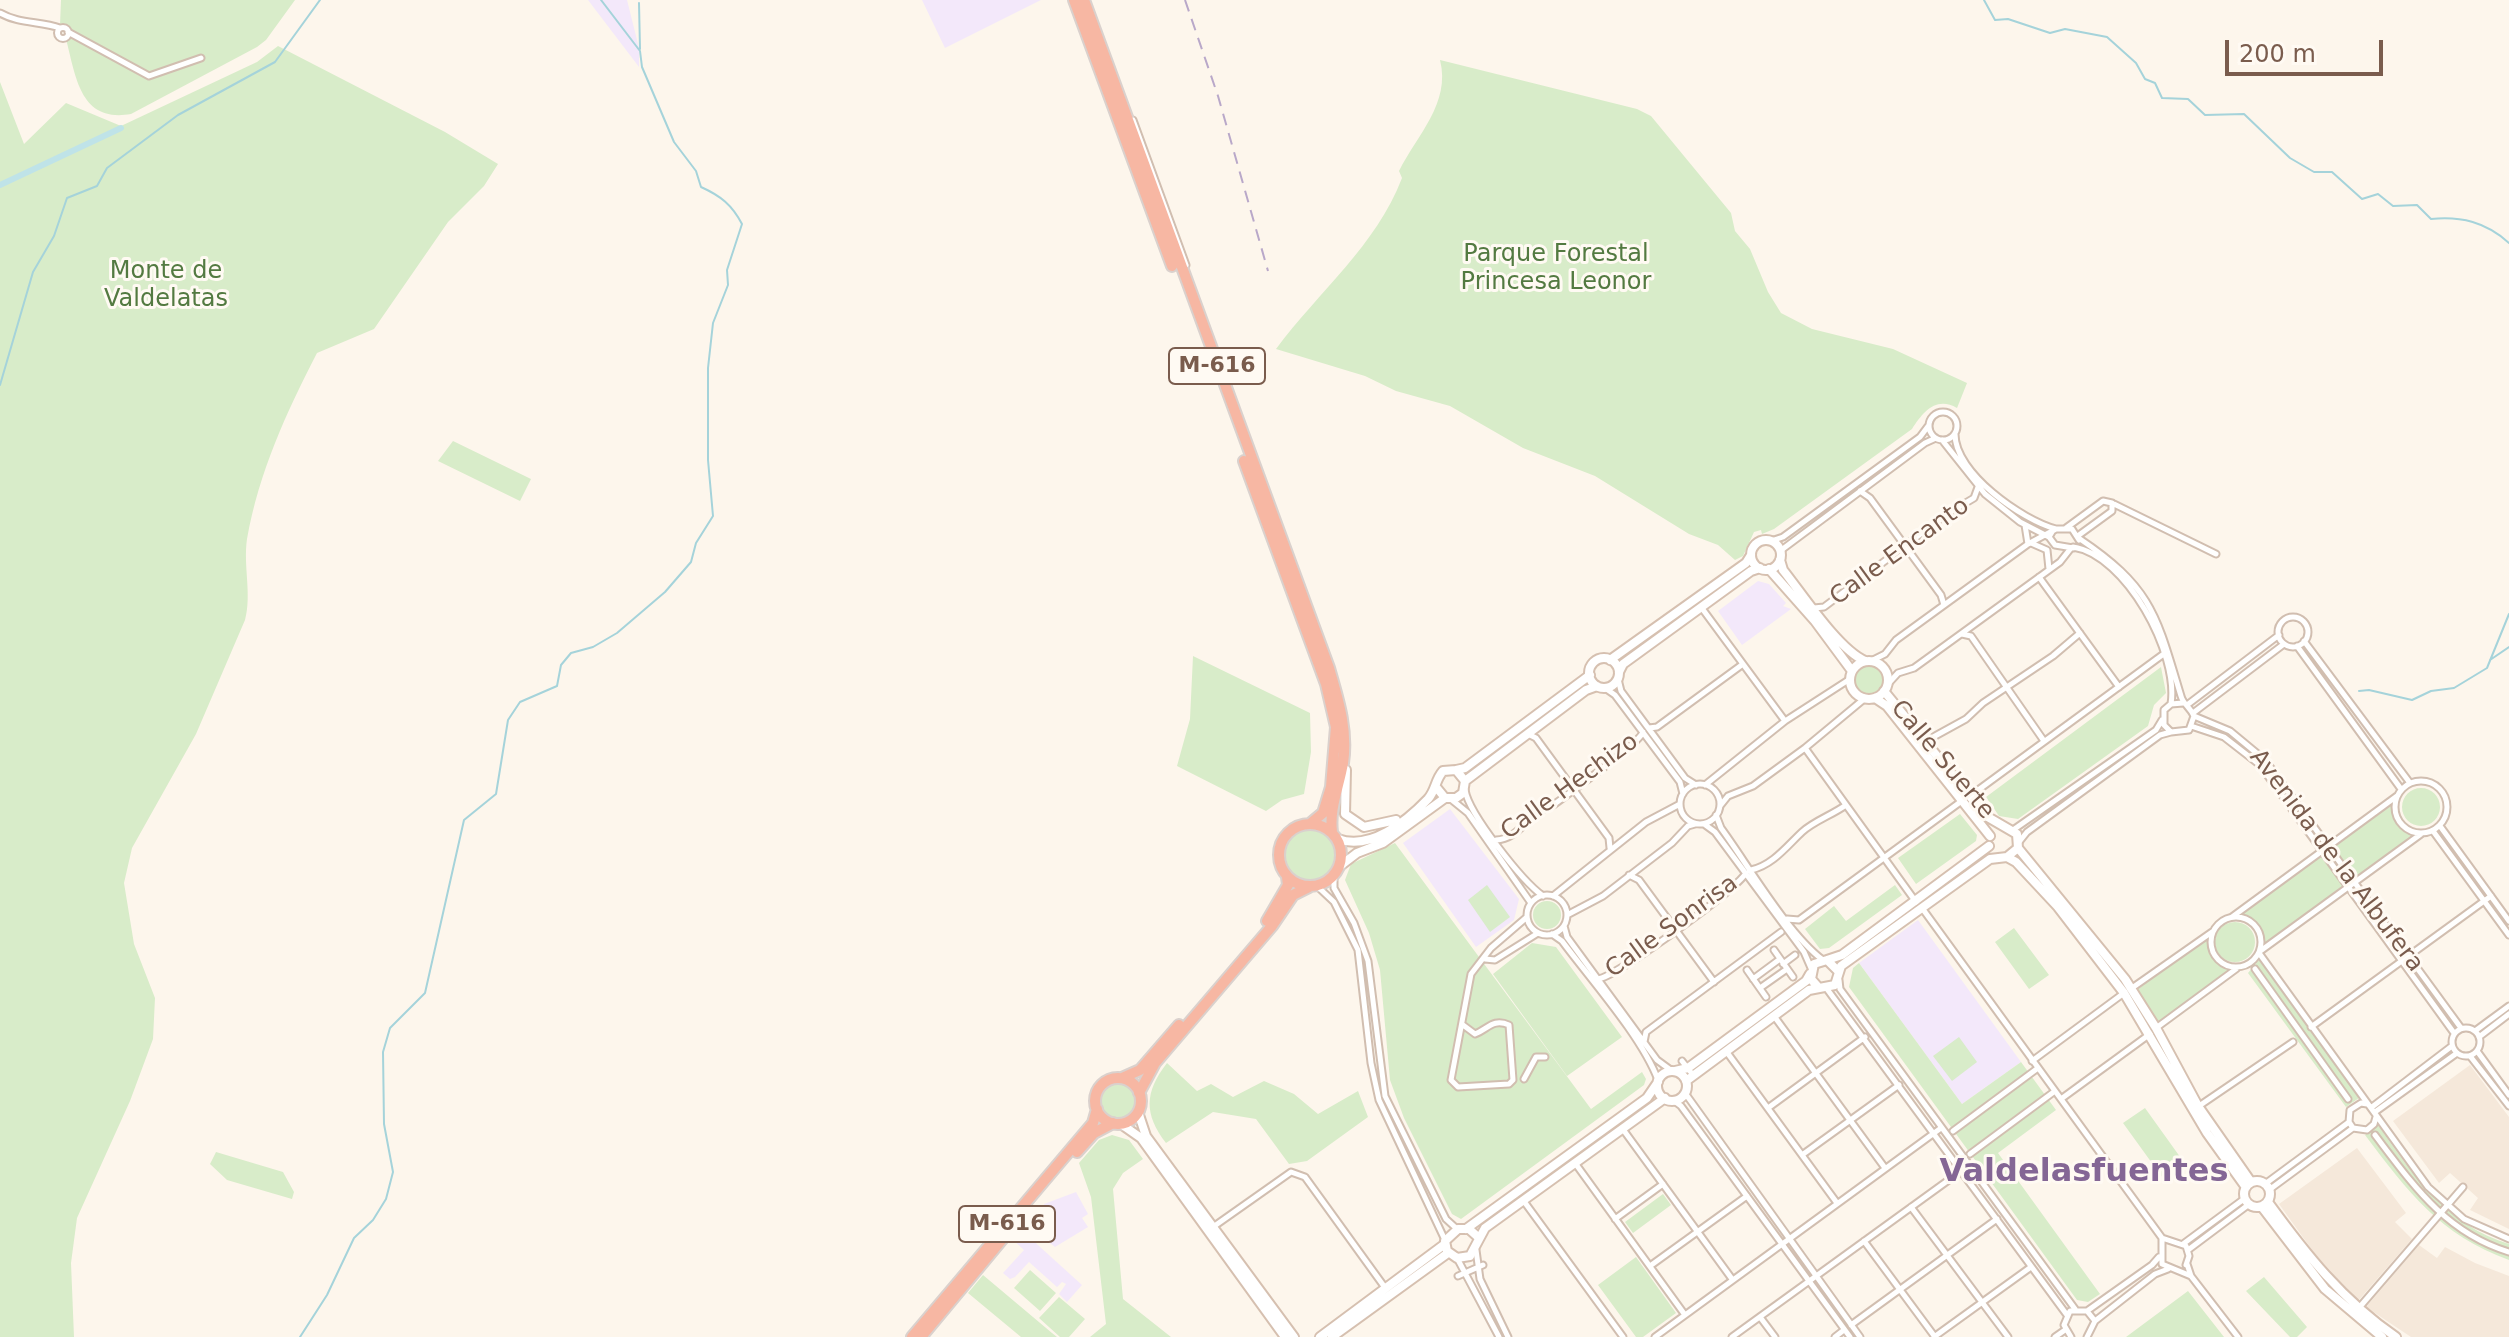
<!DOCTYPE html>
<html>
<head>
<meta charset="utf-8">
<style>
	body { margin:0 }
	#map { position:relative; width:2509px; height:1337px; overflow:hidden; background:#fdf6ec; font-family:"DejaVu Sans",sans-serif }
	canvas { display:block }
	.scale { position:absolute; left:2225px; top:40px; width:158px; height:36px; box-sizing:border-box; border:4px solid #7a5c4d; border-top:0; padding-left:10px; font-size:24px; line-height:28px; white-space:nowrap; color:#7a5c4d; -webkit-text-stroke:6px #fffaf3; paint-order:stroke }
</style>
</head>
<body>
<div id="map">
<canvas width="2509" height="1337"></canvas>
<div class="scale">200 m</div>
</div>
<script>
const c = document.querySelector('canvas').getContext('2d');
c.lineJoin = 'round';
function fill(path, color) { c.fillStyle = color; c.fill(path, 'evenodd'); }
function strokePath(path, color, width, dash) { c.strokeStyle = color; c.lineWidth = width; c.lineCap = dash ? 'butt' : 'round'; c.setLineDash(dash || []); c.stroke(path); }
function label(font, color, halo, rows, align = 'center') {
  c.font = font + ' "DejaVu Sans",sans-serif'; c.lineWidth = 6; c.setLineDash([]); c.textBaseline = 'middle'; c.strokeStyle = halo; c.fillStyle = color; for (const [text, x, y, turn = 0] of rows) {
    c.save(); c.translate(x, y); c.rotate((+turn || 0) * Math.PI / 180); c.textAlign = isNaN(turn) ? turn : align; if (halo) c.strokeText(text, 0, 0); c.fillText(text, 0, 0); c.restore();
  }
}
fill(new Path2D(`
	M2470,1065L2509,1117V1229L2470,1210L2478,1198L2450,1173L2439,1183L2393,1121Z
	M2357,1148L2406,1213L2395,1222L2412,1239L2358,1301L2315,1254L2279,1204Z
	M2419,1245L2437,1258L2445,1247L2475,1263L2509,1276V1337H2411L2366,1307Z`), '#f5e8da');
fill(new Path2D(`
	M588,0H627L639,48V67Z
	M922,0H1041L945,48Z
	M1758,581L1769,584L1786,603L1783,606L1791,609L1742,645L1718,611Z
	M1450,809L1519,899L1514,920L1476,947L1403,843Z
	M1918,920L2021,1062L1962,1104L1859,963Z
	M1076,1192L1088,1214L1082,1218L1088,1227L1055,1247L1034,1231L1040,1226V1217L1047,1211L1044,1204Z
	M1028,1236L1082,1285L1067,1302L1059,1294L1066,1284L1062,1282L1057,1287L1029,1262L1015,1277L1010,1279L1003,1273L1024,1250L1013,1240L1016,1237L1022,1242Z`), '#f3e8fa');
fill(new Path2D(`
	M61,0H295L266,40L257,47L131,114C80,123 76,77 66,39L72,33L60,25Z
	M278,46L445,132L498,164L484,186L448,222L374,329L317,353C286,413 259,472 247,539C243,566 252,594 245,620L196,734L132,848L124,883L134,944L155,998L153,1039L130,1101L77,1218L71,1263L74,1337H0V82L24,144L66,103L121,126L257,62Z
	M1440,60L1637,109L1651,116L1731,213L1735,231L1750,249L1768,292L1781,313L1812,329L1893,349L1967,383L1957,408C1936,396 1923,412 1912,429L1774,529L1762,534L1761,530L1754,532L1743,556L1735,560L1718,545L1689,534L1595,476L1523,448L1450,406L1396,391L1365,376L1276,349C1319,291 1376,246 1402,178L1399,171C1417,135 1451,103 1440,60Z
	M453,441L531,479L520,501L438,461Z
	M1193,656L1310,713L1311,752L1304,794L1282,800L1266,811L1177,766L1190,719Z
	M1854 680a15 15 0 1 1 30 0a15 15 0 1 1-30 0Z
	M2161,667L2166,693L2154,705L2148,726L2018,819L1999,816L1986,797Z
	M2402 807a19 19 0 1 1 38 0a19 19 0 1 1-38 0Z
	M2393,802L2397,822L2417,835L2355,879L2333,846Z
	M1960,814L1977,835L1976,841L1916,884L1898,858Z
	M1283 855a27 27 0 1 1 54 0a27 27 0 1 1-54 0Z
	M1395,843L1591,1109L1642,1072L1646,1079L1644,1085L1461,1219L1452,1214L1404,1118L1390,1080L1380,970L1369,933L1345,880L1351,864Z
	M2322,854L2346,887L2263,947L2258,926L2239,914Z
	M1487,885L1510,917L1490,932L1468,900Z
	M1895,885L1902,895L1829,948L1820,949L1805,929L1834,906L1846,921Z
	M1533 915a14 14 0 1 1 28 0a14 14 0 1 1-28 0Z
	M2215 942a20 20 0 1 1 40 0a20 20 0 1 1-40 0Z
	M2014,928L2049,975L2029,989L1995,942Z
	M2208,936L2213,959L2232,969L2158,1024L2137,990Z
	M1532,943L1556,947L1622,1037L1567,1076L1493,974Z
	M2259,960L2359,1098L2346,1107L2248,973Z
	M1859,963L1962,1104L2021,1062L2056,1110L1998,1153L2100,1294L2088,1302L2077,1300L1849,987L1853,968Z
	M1959,1037L1977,1062L1952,1081L1933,1056Z
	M1167,1063L1197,1091L1211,1084L1233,1097L1264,1081L1294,1094L1318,1114L1358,1091L1368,1117L1307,1161L1289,1164L1256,1119L1213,1112L1166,1143C1144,1114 1144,1093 1167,1063Z
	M1099 1101a19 19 0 1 1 38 0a19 19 0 1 1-38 0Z
	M2145,1108L2183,1161L2162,1177L2123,1123Z
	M2378,1125C2414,1176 2446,1225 2509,1244V1260C2440,1235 2408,1192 2365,1135Z
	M1112,1135L1129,1140L1143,1159L1123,1173L1113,1189L1123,1299L1171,1337H1090L1106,1324L1091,1197L1079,1163L1099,1140Z
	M216,1152L283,1172L294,1192L292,1199L227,1180L210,1164Z
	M1663,1194L1671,1205L1633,1233L1625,1222Z
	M1636,1257L1676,1313L1643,1337H1636L1598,1285Z
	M1030,1270L1056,1293L1040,1311L1014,1288Z
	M983,1275L1052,1333L1057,1337H1021L968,1293Z
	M2264,1277L2307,1327L2297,1337H2290L2246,1291Z
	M2188,1291L2224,1337H2126Z
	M1059,1297L1085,1319L1069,1337H1060L1039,1318Z`), '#d8ecc9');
strokePath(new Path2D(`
	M1984,0L1995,20L2008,19L2050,33L2065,29L2107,37L2136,63L2145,79L2155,83L2162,98L2188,99L2205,115L2244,114L2290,158L2314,172H2332L2362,199L2378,194L2393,206L2417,205L2431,219C2461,216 2486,222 2509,243
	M639,3L640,49
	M0,385L33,272L54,236L67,198L97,186L107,168L178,115L275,62L320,0
	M2490,660L2509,647
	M2359,691L2369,690L2412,700L2431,691L2454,688L2487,668L2509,614
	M300,1337L327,1295L354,1238L373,1220L386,1199L393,1172L384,1124L383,1052L390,1028L425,993L464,820L496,794L508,720L520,702L557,686L561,665L571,653L593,647L617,633L665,592L691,562L696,543L713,516L708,460V368L713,323L728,285L727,270L742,224C732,205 721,196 701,187L696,171L674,142L642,67L640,51L601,0`), '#a5d3da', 2);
strokePath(new Path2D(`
	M0,185L121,128`), '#bfe3e8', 6);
const street = new Path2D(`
	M0,13C19,24 40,21 60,28
	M57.5 33a5.5 5.5 0 1 1 11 0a5.5 5.5 0 1 1-11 0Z
	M68,32L149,76L201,58
	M1133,120L1186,265
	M1929 426a14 14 0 1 1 28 0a14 14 0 1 1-28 0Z
	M1955,434C1955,473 2022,520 2056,529
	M1942,440L1985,494L2020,522L2049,537
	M1860,491L1870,498L1941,595L1944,605
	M2114,504L2216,554
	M2066,528L2103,501L2112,503V511L2079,535
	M2052,532L2049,537L2055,545L2073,548
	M2080,539C2153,588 2157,617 2181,696C2183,704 2190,707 2194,716L2189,730L2171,732L2164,725V710L2171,704L2183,703
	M1771,541L1783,537L1920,437L1929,425
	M2031,543L2047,550L2049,569
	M2028,544L2056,529H2072L2079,540
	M2073,547C2126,555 2179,654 2171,704
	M1780,551L1925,443L1936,438
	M2039,577L2119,687
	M1701,607L1785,721
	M1814,608L1824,607L1947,514L1974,498L1978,487
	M2278 632a15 15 0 1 1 30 0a15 15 0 1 1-30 0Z
	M1962,634L1971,636L2044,741
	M2304,641L2410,783
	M2297,646L2401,789
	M1871,661L1885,654L1896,640L2028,544L2025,525
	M1618,679L1621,691L1685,778L1696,785
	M1887,685L1898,673L1914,668L2060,562L2071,548
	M1605,688L1615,695L1680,782L1683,794
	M2187,705L2279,635
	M2193,713L2284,644
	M2194,716L2230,731L2265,760L2461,1028
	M2191,726L2224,737L2260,765L2454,1033
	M1649,728L1657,727L1743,664
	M1528,734L1536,738L1609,838L1610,848
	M1926,741L1966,719L1983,703L2053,656L2080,633
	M1805,748L1916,902
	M2395 807a26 26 0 1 1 52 0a26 26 0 1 1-52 0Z
	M1680 804a20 20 0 1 1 40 0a20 20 0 1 1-40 0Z
	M1705,785L1785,721L1850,679
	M1465,790C1469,814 1522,881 1543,896
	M1970,796L2165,653
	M1452,800L1468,813L1531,903
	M1720,806L1728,796L1753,786L1805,748L1864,699
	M1716,815L1721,828C1748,865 1788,934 1823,960
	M1704,824L1715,832L1804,952L1811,968
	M2440,826L2509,921
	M2013,830L2156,730L2162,720
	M2433,831L2509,935
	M1496,840C1520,839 1529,812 1552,806C1568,794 1640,743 1643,732
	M2019,842L2027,832L2160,735L2171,732
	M1751,870C1773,865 1787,846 1802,832C1814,821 1832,815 1846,805
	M1629,875L1639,880L1714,982
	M1334,877V888L1354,923L1368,961L1385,1096L1446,1219L1457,1229
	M1317,886L1334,902L1358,950L1371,1063L1379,1100L1445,1240
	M1527 915a20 20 0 1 1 40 0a20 20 0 1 1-40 0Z
	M1553,896L1646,822L1680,804
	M1922,908L2162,1238V1264L2191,1276
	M1567,915L1603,896L1672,843L1688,826L1695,824
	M2211 942a25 25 0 1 1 50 0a25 25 0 1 1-50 0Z
	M2232,917L2397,796
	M1787,919L1799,920L1963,800
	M1564,926L1567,937L1657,1060L1672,1071
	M1552,934L1562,941C1591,980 1642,1037 1658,1080
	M1774,950L1793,977
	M2259,952L2421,834
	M2259,953L2428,1187L2464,1219L2509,1239
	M1485,959L1495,960L1538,933
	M1783,964L1795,955
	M2255,969L2348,1099
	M1747,970L1766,997
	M1598,979C1617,976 1735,891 1746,873
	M1753,979L1780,959
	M1839,980L1840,989L2075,1309
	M1760,988L1787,969
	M2132,988L2212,932
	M1827,989L2067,1315
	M1774,1016L1885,1168
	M1463,1025L1475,1034C1488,1029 1493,1018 1509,1025L1513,1080L1509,1084L1458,1087L1451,1080L1471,974L1491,948L1527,917
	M2311,1027L2491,896
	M2452 1042a14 14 0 1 1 28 0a14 14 0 1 1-28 0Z
	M2156,1028L2236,969
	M2475,1031L2509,1006
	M2479,1037L2509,1014
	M1644,1042L1646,1032L1781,932
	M1726,1051L1837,1203
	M2477,1051L2509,1095
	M2470,1056L2509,1106
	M1682,1061L1693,1075
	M2032,1061L2124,993
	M1524,1079L1536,1057H1545
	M1685,1093L1860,1337
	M2061,1099L2150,1034
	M1673,1100L1681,1106L1850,1337
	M2367,1104L2361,1103L2350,1110L2349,1122L2353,1128L2367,1130L2374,1124L2376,1117
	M2199,1106L2293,1042
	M2372,1107L2452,1046
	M1768,1108L1865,1037
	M2375,1112L2457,1053
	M1622,1128L1732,1279
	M1953,1131L2038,1068
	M2375,1135C2413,1185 2446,1233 2509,1252
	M1970,1154L2055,1091
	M1802,1155L1899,1085
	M1575,1163L1685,1315
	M2265,1184L2349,1122
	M2269,1190L2353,1128
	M1523,1200L1623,1337
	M1911,1207L2008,1337
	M1615,1219L1663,1184
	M1213,1227L1291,1172L1305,1177L1386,1289
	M2162,1238L2186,1246L2189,1256L2186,1265
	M1864,1241L1935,1337
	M2183,1244L2244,1199
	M1476,1250L1480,1279L1508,1337
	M2188,1250L2248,1205
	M1457,1258L1499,1337
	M2187,1264L2191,1276L2238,1337
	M1650,1266L1747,1196
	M1458,1276L1483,1265
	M2358,1309L2463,1187
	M2087,1311L2152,1265L2159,1257
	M1760,1317L1775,1337
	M2095,1321L2155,1274L2168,1269
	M1851,1325L1997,1219
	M1655,1337L1941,1128
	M1732,1337L1968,1166
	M1835,1337L1844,1330
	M1934,1337L2031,1267
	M2055,1337L2065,1330
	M2071,1337L2064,1325L2070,1311H2087L2095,1321
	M2087,1337L2095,1321`);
const secondary = new Path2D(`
	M1751 555a15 15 0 1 1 30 0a15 15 0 1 1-30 0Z
	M1780,560L1783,570C1803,595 1838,649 1865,661
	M1769,569L1815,621L1852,671
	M1589 673a15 15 0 1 1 30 0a15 15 0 1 1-30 0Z
	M1610,660L1746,563L1751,555
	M1850 680a19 19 0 1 1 38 0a19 19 0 1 1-38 0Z
	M1619,672L1623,664L1751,571L1760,568
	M1875,698L1887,706L1990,836
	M1346,770L1345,814L1364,827L1396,820
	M1456,770L1465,768L1590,675
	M1465,781L1586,690L1597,686
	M1338,839C1370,851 1406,822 1428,799C1436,790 1435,780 1443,771L1456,770L1465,781L1463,793L1456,798H1445L1436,787
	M2018,848L2125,979L2156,1028L2198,1106L2251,1182
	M2007,857L2016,862L2058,907L2124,993L2207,1133L2245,1186
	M1340,866L1357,853L1383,843L1445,798
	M1827,960L1842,955L1989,846
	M1818,987L1811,979L1814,964L1827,960L1839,972
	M1675,1071L1688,1068L1806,981L1810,974
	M1657 1086a15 15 0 1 1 30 0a15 15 0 1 1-30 0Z
	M1686,1081L1809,990L1835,985L1841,966L1990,859L2007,857L2018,848L2017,834L1986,816L1884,691
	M1138,1112L1146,1136L1294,1337
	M1121,1124L1141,1138L1285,1337
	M2244 1194a13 13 0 1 1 26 0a13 13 0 1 1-26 0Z
	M2268,1202C2306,1254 2342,1300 2396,1337
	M2262,1207L2325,1289L2382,1337
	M1466,1229L1647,1098L1658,1082
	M1478,1237L1469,1229H1458L1445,1241L1447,1251L1457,1258L1470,1256L1485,1228L1665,1098
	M1320,1337L1445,1244
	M1332,1337L1448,1253`);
const highway = new Path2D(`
	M1074,0L1172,266
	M1084,0L1329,668C1338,699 1348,730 1343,763C1339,787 1329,808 1332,832
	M1244,461L1326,684L1336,727L1331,787L1323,813L1311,823
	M1279 855a31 31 0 1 1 62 0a31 31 0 1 1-62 0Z
	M1267,921L1288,885L1287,877
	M1122,1078L1140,1070L1179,1025
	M1095 1101a23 23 0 1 1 46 0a23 23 0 1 1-46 0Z
	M1139,1093L1155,1063L1272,926L1293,895L1309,887
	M1077,1152L1094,1133L1113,1123
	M912,1337L1093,1123L1097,1109
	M921,1337L1009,1231`);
strokePath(street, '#d1beb0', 9);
strokePath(secondary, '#d6c0b0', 12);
strokePath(highway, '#dad1cd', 14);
strokePath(street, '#fff', 5);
strokePath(secondary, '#fff', 8);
strokePath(highway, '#f7b7a3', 10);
strokePath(new Path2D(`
	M1185,0L1218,96L1268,271`), '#b9a8c9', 2, [12, 8]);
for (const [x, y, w] of [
	[1217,366,96],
	[1007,1224,96]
]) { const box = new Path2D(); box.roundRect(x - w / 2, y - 18, w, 36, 6); c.fillStyle = '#fffaf3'; c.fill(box); strokePath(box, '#7a5c4d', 2); }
label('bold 22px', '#7a5c4d', null, [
	["M-616",1217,366],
	["M-616",1007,1224]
]);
label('24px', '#537a41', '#fffaf3', [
	["Parque Forestal",1556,255],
	["Princesa Leonor",1556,283],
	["Monte de",166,272],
	["Valdelatas",166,300]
]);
label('24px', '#7a5c4d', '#fffaf3', [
	["Calle Encanto",1900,552,-36],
	["Calle Suerte",1942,760,50],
	["Calle Hechizo",1570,787,-36],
	["Avenida de la Albufera",2336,861,53],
	["Calle Sonrisa",1672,927,-36]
]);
label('bold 32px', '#846695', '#fffaf3', [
	["Valdelasfuentes",2084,1173]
]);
</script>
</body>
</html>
